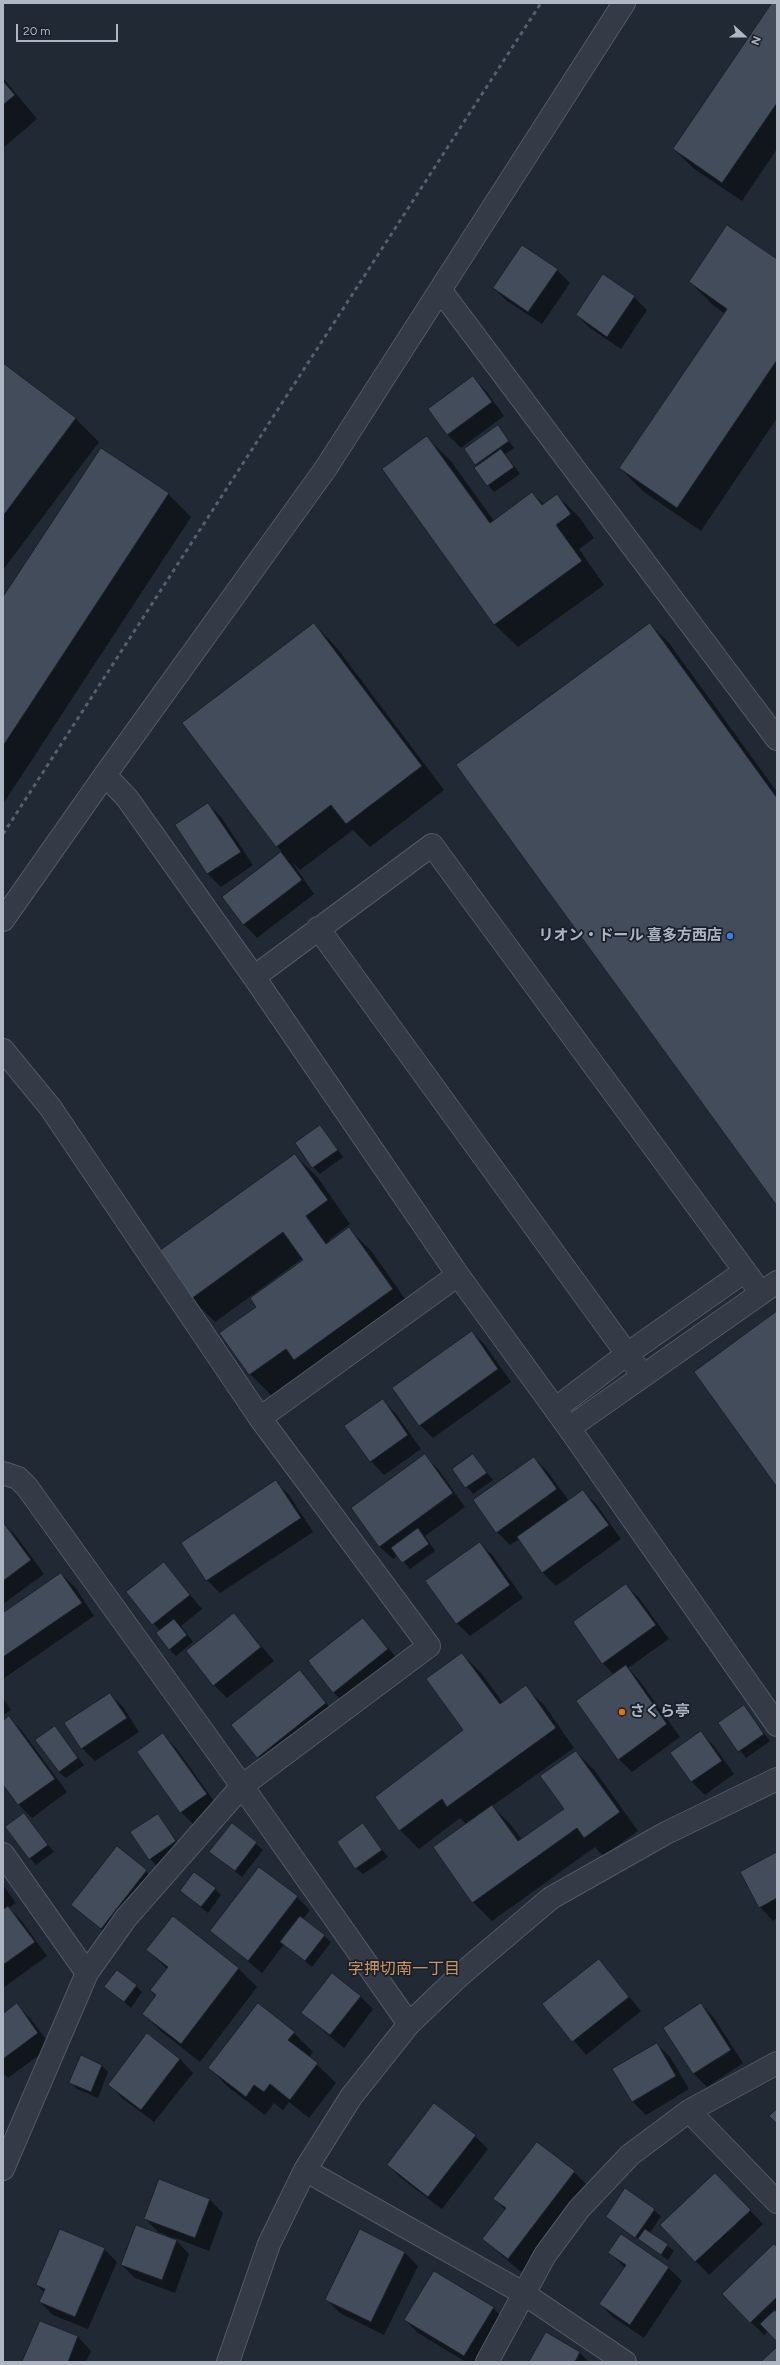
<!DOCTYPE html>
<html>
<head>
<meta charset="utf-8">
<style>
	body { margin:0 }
	#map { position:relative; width:780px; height:2365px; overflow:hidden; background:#212935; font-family:Figtree,sans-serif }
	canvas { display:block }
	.frame { position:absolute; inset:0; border:4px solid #afb6c3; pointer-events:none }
	.north { position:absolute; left:724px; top:16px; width:40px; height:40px; -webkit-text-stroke:3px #1a202b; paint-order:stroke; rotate:111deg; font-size:11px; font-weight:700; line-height:16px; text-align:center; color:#afb6c3 }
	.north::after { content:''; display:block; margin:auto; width:14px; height:18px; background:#afb6c3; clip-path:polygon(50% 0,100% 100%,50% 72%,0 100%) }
	.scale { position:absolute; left:16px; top:24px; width:102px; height:18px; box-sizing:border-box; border:2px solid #afb6c3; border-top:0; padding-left:5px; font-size:12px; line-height:14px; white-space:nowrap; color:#afb6c3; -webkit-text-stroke:3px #1a202b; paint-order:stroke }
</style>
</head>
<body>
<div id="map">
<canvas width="780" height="2365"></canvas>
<div class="frame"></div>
<div class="north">N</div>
<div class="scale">20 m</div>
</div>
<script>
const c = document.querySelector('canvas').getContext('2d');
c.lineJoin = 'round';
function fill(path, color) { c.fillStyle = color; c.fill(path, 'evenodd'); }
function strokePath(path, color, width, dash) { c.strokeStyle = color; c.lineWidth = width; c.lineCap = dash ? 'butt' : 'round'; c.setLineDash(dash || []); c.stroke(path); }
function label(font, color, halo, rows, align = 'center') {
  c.font = font + ' Figtree,"Noto Sans JP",sans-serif'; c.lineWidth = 3.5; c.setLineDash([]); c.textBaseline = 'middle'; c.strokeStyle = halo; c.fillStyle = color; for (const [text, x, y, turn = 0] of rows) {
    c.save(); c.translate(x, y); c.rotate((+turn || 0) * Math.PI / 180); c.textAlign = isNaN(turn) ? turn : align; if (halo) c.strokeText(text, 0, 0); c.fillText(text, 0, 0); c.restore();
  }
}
fill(new Path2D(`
	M774,3L777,5V149L742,201L693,168L674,149Z
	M3,78L37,119L3,148Z
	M777,261V418L701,531L644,492L620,468L725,314L713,305L690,282Z
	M557,270L570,283L542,324L507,301L494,288Z
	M634,297L647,310L621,349L590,328L577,315Z
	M3,364L76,419L99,442L3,570Z
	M473,378L486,391L504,416L461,448L447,434Z
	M498,427L514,448L505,454L520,474L494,492L475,469L478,467L475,464Z
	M427,438L451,461L494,521L532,493L544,504L557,495L580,518L594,538L579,549L604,585L518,647L494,624Z
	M168,494L191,517L3,804V599Z
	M314,624L337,648L444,790L370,847L353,830L300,870L292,862L314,894L257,938L244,924L223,897L282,852L183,724Z
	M650,624L669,643L777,792V1204Z
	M208,804L221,817L253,865L221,887L208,874Z
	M320,1126L343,1157L320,1174L313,1167Z
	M295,1155L318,1178L350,1224L329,1240L330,1242L349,1229L372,1252L415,1313L273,1397L250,1374L257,1307L305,1261L303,1258L215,1322L191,1298Z
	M472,1332L485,1345L511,1382L433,1438L420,1425Z
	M383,1400L396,1414L421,1449L384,1475L371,1461Z
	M473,1455L493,1480L473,1494L453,1469Z
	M425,1456L438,1469L465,1507L425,1536L435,1551L410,1569L398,1555L393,1559L379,1546Z
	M534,1458L547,1471L569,1501L583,1491L596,1504L621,1539L556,1586L543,1573L519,1539L510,1545L497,1532Z
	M276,1482L289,1495L313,1532L220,1593L207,1580Z
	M3,1523L16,1536L44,1574L3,1604Z
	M480,1543L493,1556L523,1598L470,1636L457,1623Z
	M164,1564L202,1609L181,1626L193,1642L176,1656L169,1649L160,1631L128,1592Z
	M61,1574L75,1587L94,1616L3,1679V1614Z
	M626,1585L639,1598L669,1639L628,1668L639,1680L680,1737L632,1772L619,1759L614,1675L603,1663Z
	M234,1614L274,1661L227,1698L214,1685Z
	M363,1619L401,1663L347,1706L333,1692Z
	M462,1654L481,1673L503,1703L525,1687L544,1705L574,1748L492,1806L511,1825L522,1840L565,1809L576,1752L595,1771L638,1831L603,1856L595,1847L492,1921L473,1902L466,1824L460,1818L419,1849L400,1830L464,1730Z
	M300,1672L338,1717L271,1770L258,1757Z
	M110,1694L123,1707L139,1732L95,1761L82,1748Z
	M3,1698L11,1710L3,1715Z
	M743,1706L770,1741L746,1758L719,1724Z
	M9,1718L22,1731L67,1792L32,1818L19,1805L3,1783V1722Z
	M55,1727L84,1765L66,1778L59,1772Z
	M701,1733L714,1746L734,1774L705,1795L692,1782L671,1753Z
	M163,1735L176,1748L219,1808L194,1825L181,1812Z
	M24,1815L54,1852L36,1865L30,1858Z
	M157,1815L182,1848L156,1865L150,1859Z
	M232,1824L263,1850L242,1877L211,1852Z
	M363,1825L388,1857L363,1874L356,1868Z
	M118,1847L160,1884L114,1941L72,1904Z
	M777,1853V1918L773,1921L760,1907Z
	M3,1885L16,1903L9,1908L21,1920L47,1956L3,1988Z
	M215,1889L221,1895L208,1913L181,1891Z
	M297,1897L310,1910L303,1919L331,1942L312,1967L284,1944L262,1973L212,1931Z
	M173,1918L239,1969L257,1987L200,2062L162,2032L143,2014L157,1995L167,1969L148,1950Z
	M599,1961L641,2011L586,2055L544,2004Z
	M105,1986H136L142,1992L131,2008Z
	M360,1996L373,2009L344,2048L302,2013Z
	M701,2004L714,2018L743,2063L707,2087L694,2074L665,2028Z
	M17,2005L30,2018L51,2046L8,2078L3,2073V2015Z
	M258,2005L294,2033L313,2052L309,2057L336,2083L309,2118L289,2102L283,2110L274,2103L265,2115L228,2087L210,2068Z
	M657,2044L670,2057L689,2089L646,2115L632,2101Z
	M180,2059L193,2073L154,2122L122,2098L109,2085Z
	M102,2066L108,2072L98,2098L77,2089L70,2082Z
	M3,2131L10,2141L3,2146Z
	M475,2136L488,2149L442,2209L401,2178L388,2165Z
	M574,2172L587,2185L521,2272L483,2239L505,2210L495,2199Z
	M159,2181L210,2200L223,2213L209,2251L173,2237L189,2254L175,2293L135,2278L122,2265L167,2237V2235L158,2232L145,2218Z
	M728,2187L763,2224L709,2275L662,2225Z
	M626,2189L661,2216L650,2233L674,2251L668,2260L607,2217Z
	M361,2231L405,2253L418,2266L384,2335L340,2313L327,2300Z
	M622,2236L669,2268L682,2281L644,2338L613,2317L600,2304L625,2268L610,2253Z
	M777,2248V2341L768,2331L764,2335L751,2322Z
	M104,2249L117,2262L88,2329L53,2315L40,2302L44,2292L37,2285Z
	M493,2308L506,2321L482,2362H466L418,2333L405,2320Z
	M40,2322L78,2337L91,2351L86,2362H23Z
	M547,2334L580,2353L589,2362H530Z`), '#0007');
const building = new Path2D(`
	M772,3L777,4V103L722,183L673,149Z
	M3,81L15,95L3,105Z
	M727,225L777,259V360L677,508L619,468L727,309L689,282Z
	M522,245L558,269L528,312L493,288Z
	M603,274L635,296L607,337L576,315Z
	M3,363L76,418L3,516Z
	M473,376L492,402L447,435L428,409Z
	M498,425L509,441L475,465L464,449Z
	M427,436L490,523L532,492L542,505L557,494L571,514L556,525L582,561L494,625L382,469Z
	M101,448L169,493L3,746V597Z
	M501,449L514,467L487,486L474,468Z
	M314,623L422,766L346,824L331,805L276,847L182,723Z
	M650,623L777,798V1206L456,765Z
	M208,803L241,852L207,874L175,825Z
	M281,852L302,880L243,925L222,897Z
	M320,1125L338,1150L312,1168L295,1143Z
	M295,1154L328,1200L306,1216L326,1244L349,1227L393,1289L294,1360L286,1349L249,1375L219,1333L256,1307L250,1298L303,1260L283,1232L191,1299L158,1252Z
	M777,1311V1487L694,1372Z
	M472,1331L498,1369L419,1426L392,1388Z
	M383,1399L408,1435L370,1462L344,1426Z
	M425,1454L453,1493L379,1547L351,1508Z
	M473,1454L487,1473L465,1488L452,1469Z
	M534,1457L557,1489L496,1533L473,1500Z
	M276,1480L301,1518L206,1581L181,1543Z
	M583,1490L609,1525L542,1573L517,1537Z
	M3,1522L31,1560L3,1581Z
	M418,1528L429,1544L402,1563L391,1548Z
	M480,1542L510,1585L456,1624L425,1581Z
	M164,1562L190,1595L152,1625L126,1592Z
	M61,1573L82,1603L3,1657V1613Z
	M626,1584L656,1625L602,1664L573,1622Z
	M234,1613L261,1647L213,1686L186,1651Z
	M363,1618L388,1649L333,1693L308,1661Z
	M174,1619L187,1635L169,1650L156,1633Z
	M462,1653L500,1704L526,1685L556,1728L447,1807L442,1799L399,1831L375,1797L463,1730L426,1679Z
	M626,1665L667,1724L618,1760L576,1701Z
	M300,1670L326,1703L257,1758L231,1725Z
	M110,1693L127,1718L81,1749L64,1723Z
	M744,1705L764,1734L738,1752L718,1723Z
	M9,1716L55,1779L18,1805L3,1785V1721Z
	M55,1726L78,1758L59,1772L35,1740Z
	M701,1731L722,1761L691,1782L670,1753Z
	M163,1733L207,1794L180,1813L137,1752Z
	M576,1751L620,1812L584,1838L577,1828L472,1903L433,1847L492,1805L518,1841L564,1809L540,1776Z
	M24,1813L48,1845L29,1859L5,1827Z
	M158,1814L176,1841L149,1860L130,1832Z
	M232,1823L257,1842L235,1871L209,1852Z
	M363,1823L382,1850L355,1869L337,1842Z
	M117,1846L147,1870L101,1929L71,1905Z
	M777,1852V1898L759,1908L740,1872Z
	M259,1867L298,1896L248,1961L210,1931Z
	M194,1872L216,1888L201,1907L180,1891Z
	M8,1906L35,1942L3,1965V1910Z
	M173,1916L239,1968L181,2044L142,2014L156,1995L150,1990L168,1967L146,1950Z
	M300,1916L325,1935L305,1961L280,1942Z
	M599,1959L629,1997L572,2042L542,2004Z
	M117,1970L137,1985L124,2002L104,1987Z
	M332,1973L361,1996L330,2035L301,2013Z
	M17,2003L38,2033L3,2059V2014Z
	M258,2003L295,2032L288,2040L318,2063L290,2100L270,2084L264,2092L254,2085L246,2097L208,2068Z
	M701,2003L731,2050L693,2074L663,2028Z
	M147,2033L180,2059L141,2110L108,2085Z
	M657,2043L676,2076L632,2102L612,2069Z
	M81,2055L102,2065L91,2092L69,2083Z
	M434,2103L476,2135L428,2197L387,2165Z
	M777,2109V2124L769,2116Z
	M537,2142L575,2171L508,2259L482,2239L506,2208L493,2199Z
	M715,2173L751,2210L695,2262L660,2225Z
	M159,2179L210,2199L195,2238L144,2219Z
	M625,2188L655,2209L635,2238L606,2217Z
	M136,2225L177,2240L162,2280L121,2265Z
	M60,2229L105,2248L75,2317L39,2302L45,2289L36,2285Z
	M360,2229L405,2252L371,2322L325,2300Z
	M645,2229L668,2244L661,2255L638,2239Z
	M621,2234L669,2267L630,2325L599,2304L626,2265L608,2253Z
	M774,2244L777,2247V2297L750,2323L722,2294Z
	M434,2271L494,2307L464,2356L404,2320Z
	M775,2310L777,2313V2342L760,2324Z
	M40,2321L78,2336L68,2362H22Z
	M546,2332L580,2352L575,2362H529Z
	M777,2347V2362H761Z`);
fill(building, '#434c5a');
strokePath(building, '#1c222d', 1);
const minor = new Path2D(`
	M441,291L777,739
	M105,775L127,798L254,977L458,1275L569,1428L777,1725
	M3,920L105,775L326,468L624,3
	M318,928L643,1376
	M254,977L432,845L761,1293
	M3,1050L50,1107L260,1418L429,1646L242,1786L126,1918L87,1973L3,2169
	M555,1409L627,1354L745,1271
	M260,1418L458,1275
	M569,1428L777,1282
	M3,1473L18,1478L27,1487L242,1786L409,2024
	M3,1854L87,1973
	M689,2111L777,2202
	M305,2170L523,2293L625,2362
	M228,2362L269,2244L305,2170L351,2097L409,2024L459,1976L551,1898L666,1833L777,1779
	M487,2362L545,2255L579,2209L630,2155L689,2111L777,2063`);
strokePath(minor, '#525964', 24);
strokePath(minor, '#353b46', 22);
strokePath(new Path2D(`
	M3,834L541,3`), '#575f6d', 3, [4, 4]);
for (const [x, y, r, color] of [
	[730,936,4,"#3f7fe0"],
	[622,1712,4,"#e8710a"]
]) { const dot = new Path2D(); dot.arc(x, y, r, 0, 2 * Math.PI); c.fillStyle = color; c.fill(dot); strokePath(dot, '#1a202b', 1.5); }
label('bold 15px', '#afb6c3', '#1a202b', [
	["リオン・ドール 喜多方西店",722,936],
	["さくら亭",630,1712,"left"]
], 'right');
label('16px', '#ca9463', '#1a202b', [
	["字押切南一丁目",404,1969]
]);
</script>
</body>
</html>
